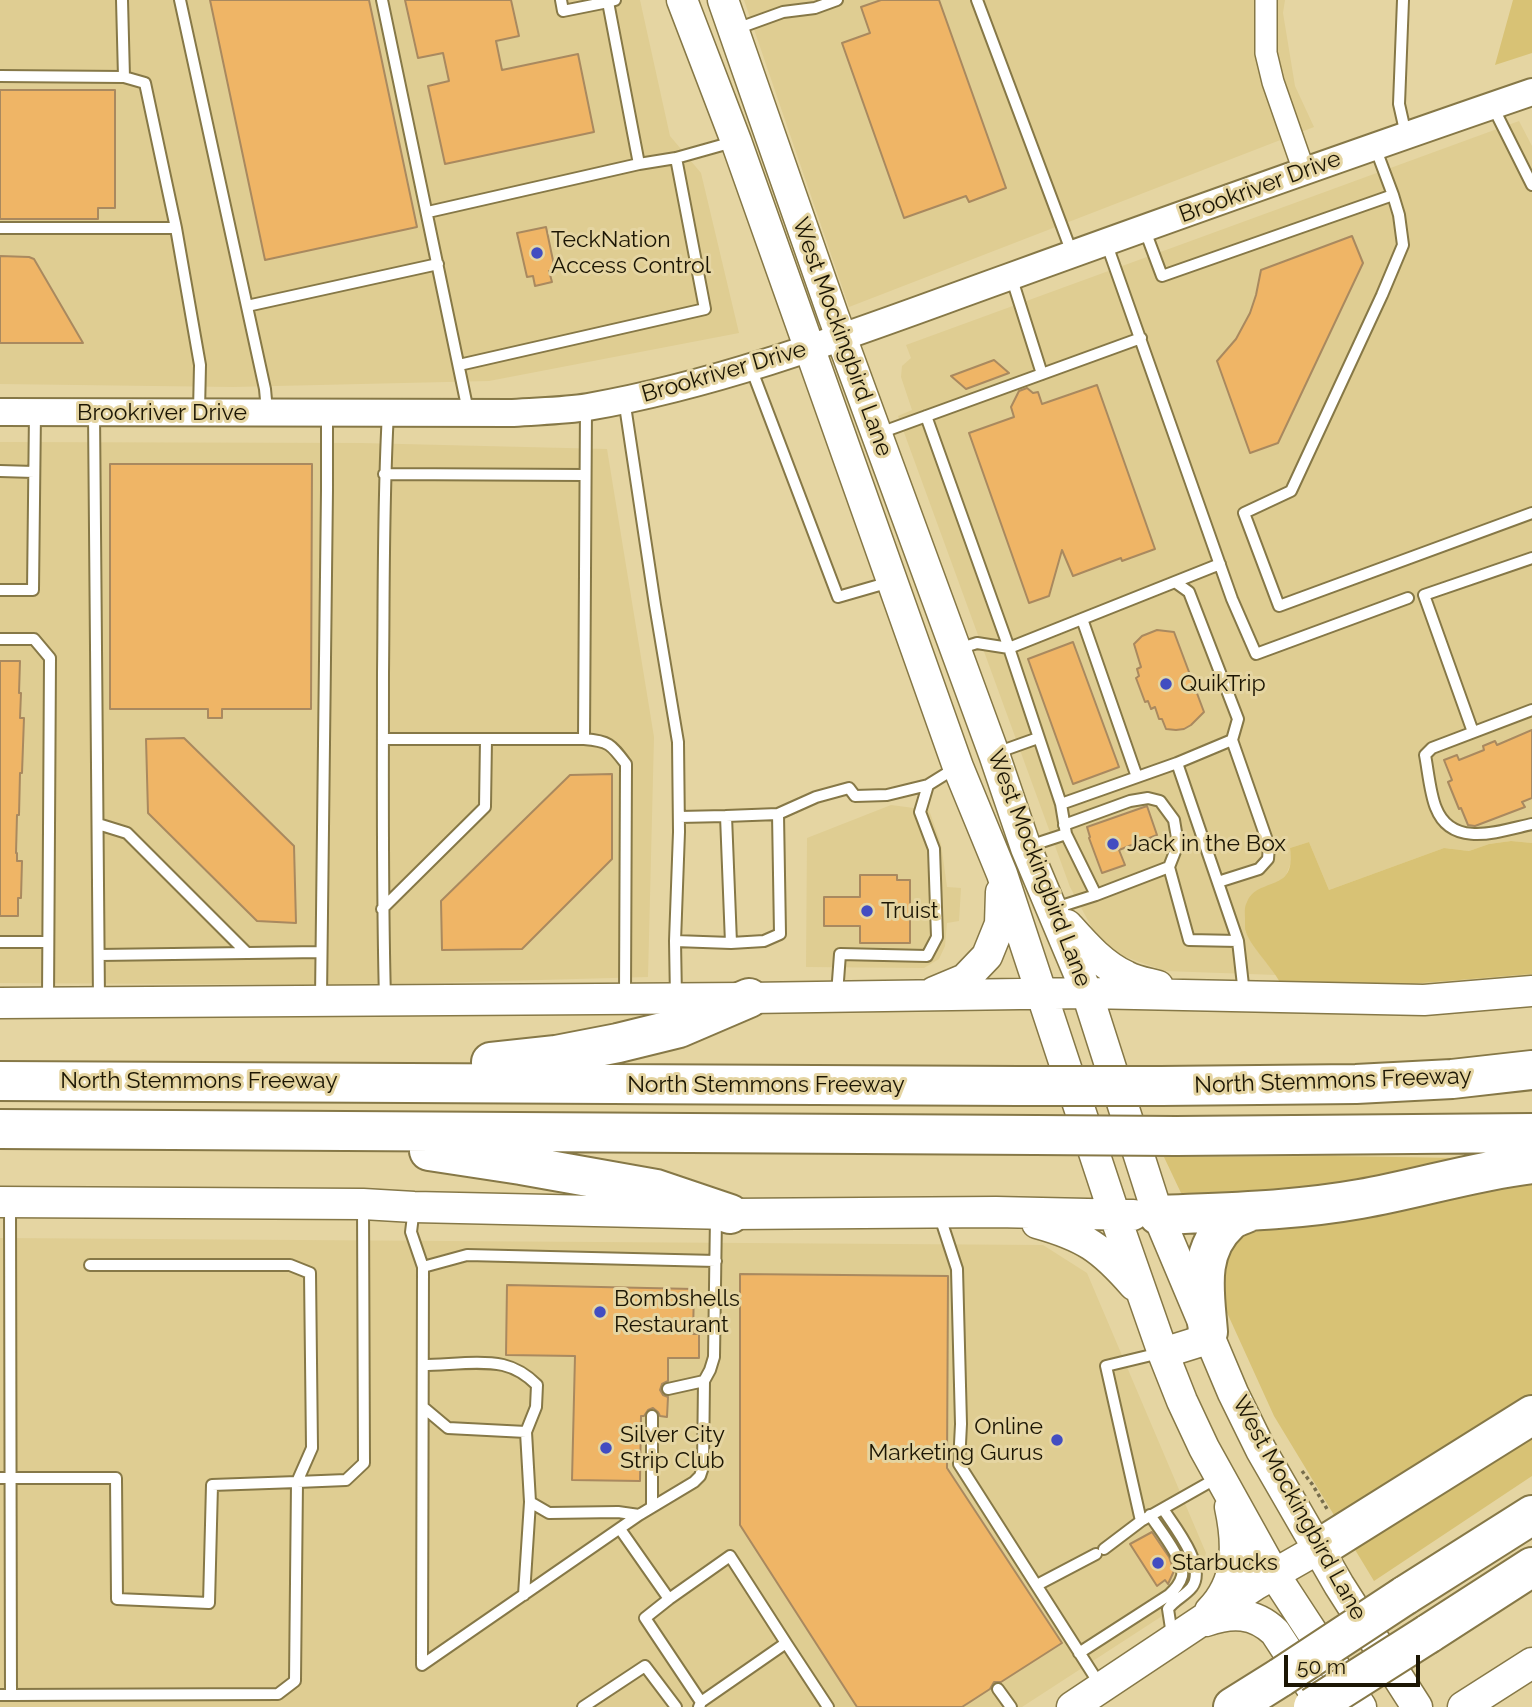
<!DOCTYPE html>
<html>
<head>
<meta charset="utf-8">
<style>
	body { margin:0 }
	#map { position:relative; width:1532px; height:1707px; overflow:hidden; background:#e5d5a2; font-family:Raleway,sans-serif }
	canvas { display:block }
	.scale { position:absolute; left:1284px; top:1655px; width:136px; height:32px; box-sizing:border-box; border:4px solid #1c1604; border-top:0; padding-left:9px; font-size:21px; line-height:24px; white-space:nowrap; color:#1c1604; -webkit-text-stroke:5px #e5d5a2; paint-order:stroke }
</style>
</head>
<body>
<div id="map">
<canvas width="1532" height="1707"></canvas>
<div class="scale">50 m</div>
</div>
<script>
const c = document.querySelector('canvas').getContext('2d');
c.lineJoin = 'round';
function fill(path, color) { c.fillStyle = color; c.fill(path, 'evenodd'); }
function strokePath(path, color, width, dash) { c.strokeStyle = color; c.lineWidth = width; c.lineCap = dash ? 'butt' : 'round'; c.setLineDash(dash || []); c.stroke(path); }
function label(font, color, halo, rows, align = 'center') {
  c.font = font + ' Raleway,sans-serif'; c.lineWidth = 6; c.setLineDash([]); c.textBaseline = 'middle'; c.strokeStyle = halo; c.fillStyle = color; for (const [text, x, y, turn = 0] of rows) {
    c.save(); c.translate(x, y); c.rotate((+turn || 0) * Math.PI / 180); c.textAlign = isNaN(turn) ? turn : align; if (halo) c.strokeText(text, 0, 0); c.fillText(text, 0, 0); c.restore();
  }
}
fill(new Path2D(`
	M0,0H640L670,136L701,173L739,333L489,381L233,387L0,384Z
	M744,0H1285L1283,13L1295,86L1314,127L849,307Z
	M1519,121L1532,146V843L1511,841L1489,844L1469,851L1444,848L1329,890L1309,842L1290,848L1292,860L1286,875L1279,882L1262,888L1245,931L1261,956L1277,975L1165,971L1117,954L1092,928L1070,887L898,416L912,410L901,377L902,366L911,358L906,345Z
	M0,442L361,443L607,449L654,737L648,977L359,985L0,983Z
	M891,805L929,810L941,844L947,887L961,888L959,921L947,923L945,946L939,959L924,968L806,967L807,838Z
	M0,1238L1043,1245L1087,1273L1206,1553L1196,1594L1022,1707H0Z`), '#dfcd92');
fill(new Path2D(`
	M1513,0H1532V53L1495,65Z
	M1511,841L1532,843V974L1386,986L1281,984C1273,968 1248,944 1245,929C1245,925 1245,922 1245,918C1245,912 1244,907 1247,902C1258,876 1297,894 1290,848L1309,842L1329,890L1444,848L1469,851L1489,844Z
	M1331,1156L1459,1158L1309,1196H1186L1181,1193L1164,1157Z
	M1532,1178V1476L1374,1581L1274,1416L1219,1295L1230,1242L1248,1233L1308,1223Z`), '#d8c275');
const building = new Path2D(`
	M210,0H369L417,227L265,260Z
	M405,0H511L519,36L496,41L502,70L578,54L594,132L445,164L428,86L449,81L443,53L418,58Z
	M881,0H939L1006,188L969,202L966,196L904,218L842,43L870,33L861,7Z
	M0,90H115V208H98V219H0Z
	M546,227L555,270L549,271L552,282L535,286L533,276L527,277L517,233Z
	M1352,236L1363,263L1278,443L1250,453L1217,361L1236,339L1250,313L1256,295L1261,270Z
	M0,256L29,257L34,259L83,343H0Z
	M994,360L1009,373L966,389L951,376Z
	M1097,385L1155,549L1122,561L1121,558L1073,576L1062,550L1049,596L1029,603L969,433L1014,417L1011,407L1019,391L1027,388L1033,393L1038,392L1042,404Z
	M110,464H312L311,709H222V718H208V709H110Z
	M1157,630L1174,632L1204,712L1191,725L1184,729L1176,730L1166,729L1162,719H1159L1155,707L1151,709L1148,701L1145,702L1136,678L1139,676L1137,669L1141,667L1134,644L1142,636Z
	M1073,642L1119,767L1073,784L1028,659Z
	M0,661H20L19,693H21L20,718H24L22,773H20L19,815H17L16,853H17V861H22L21,898H18V916H0Z
	M1532,730V798L1522,802L1525,807L1475,826L1468,825L1461,808L1459,809L1448,782L1452,780L1444,760L1457,755L1459,760L1484,750L1483,746L1495,741L1497,745Z
	M184,738L294,846L296,923L257,921L148,813L146,739Z
	M612,774V859L522,949L442,950L441,901L570,775Z
	M1147,806L1157,835L1119,850L1125,865L1102,873L1089,838L1090,837L1087,827Z
	M860,875H897V880H910V943H860V926H824V897H860Z
	M740,1274L948,1276L947,1468L1062,1643L1001,1682H994L990,1689L962,1707H857L740,1525Z
	M507,1285L694,1289L693,1334H699V1358H668V1381L662,1384L660,1390L663,1395L668,1397L667,1417L660,1416L658,1412L653,1408L648,1410L644,1416H641L640,1481L572,1480L575,1356L506,1355Z
	M1152,1532L1169,1557L1174,1571L1168,1584L1165,1580L1157,1586L1130,1544Z`);
fill(building, '#efb566');
strokePath(building, '#a9895f', 2);
const service = new Path2D(`
	M122,0L124,77
	M180,0L265,389L267,411
	M382,0L468,411
	M561,0L563,11L608,2
	M615,0L608,2L639,164
	M977,0L1072,253
	M1403,0L1399,104L1406,135
	M736,29L783,12L815,8L837,0
	M0,76L124,77L145,83L176,228
	M1492,105L1532,185
	M1393,195L1399,215L1403,245L1382,295L1291,491L1244,513L1279,606L1532,513
	M428,212L639,164L676,158L733,142
	M0,228H176L200,365L199,411
	M1144,228L1162,276L1393,195L1375,147
	M1106,242L1232,599L1256,654L1408,598
	M1011,276L1042,374
	M247,306L438,264
	M459,365L705,309L676,158
	M751,368L838,597L890,582
	M624,399L655,605L678,742L679,832L675,941L676,998
	M586,407L584,739C609,741 611,744 626,764L625,995
	M94,412L99,1001
	M926,416L1009,648L1061,804
	M877,434L1141,338
	M0,471L34,472
	M384,474L585,475
	M1175,582L1189,592L1238,719L1232,740L1177,763
	M0,590H33L35,412
	M1082,619L1137,777
	M0,639H34L50,658L48,1000
	M958,649L977,643L1009,648L1220,564
	M1532,710L1432,748L1425,755C1428,770 1430,794 1436,808C1452,849 1500,831 1532,824
	M1473,732L1424,595L1532,558
	M383,739H584
	M996,753L1038,738
	M679,817L726,816
	M98,824L127,833L247,953
	M1064,825L1130,801L1148,798L1160,801L1174,820L1178,844L1169,867
	M1066,834L1061,804L1177,763L1238,941L1244,994
	M1026,847L1066,834L1096,895
	M1218,882L1259,869L1268,859L1269,846L1232,740
	M382,909L485,807L486,739
	M1052,909L1096,895L1169,867L1189,940L1238,941
	M675,941L731,943L764,941L780,934L778,814L816,797L849,788L855,796L887,795L928,785
	M0,942H48
	M731,943L726,816L778,814
	M99,955L321,952
	M837,994L840,954L927,956L937,937L934,849L920,812L928,785L957,767
	M321,998L327,490V413
	M385,998C382,890 383,782 383,673C384,587 383,500 388,413
	M414,1208L411,1232L423,1267L422,1665L639,1515L694,1482L700,1476L703,1467L704,1381L710,1370L714,1357L716,1216
	M939,1214L957,1269L961,1424L959,1464L1100,1685
	M90,1265H290L310,1273L312,1448L297,1482L346,1480L364,1463L363,1206
	M423,1267L467,1255L716,1261
	M1160,1353L1106,1366L1141,1521L1217,1478
	M423,1365C448,1365 479,1360 503,1365C516,1368 528,1376 537,1385L536,1407L526,1432
	M668,1389L704,1381
	M423,1407L448,1428L526,1432L530,1502L549,1513L618,1512L639,1515
	M0,1478H116L117,1599L209,1603L212,1485L297,1482L295,1681L278,1694L11,1695
	M652,1507V1416
	M1163,1509C1174,1526 1207,1566 1192,1587C1185,1596 1174,1600 1168,1609L1172,1635
	M620,1529L669,1599L645,1618L701,1702
	M1104,1549L1141,1521
	M1037,1585L1096,1554
	M524,1595L530,1502
	M669,1599L730,1556L786,1643
	M1079,1653L1169,1595C1175,1589 1180,1584 1182,1576C1185,1561 1159,1529 1150,1515
	M998,1689L1011,1707
	M0,1695H11L10,1205
	M583,1707L645,1666L676,1707
	M699,1707L701,1702L786,1643L828,1707`);
const minor = new Path2D(`
	M1266,0V53L1273,82L1304,171`);
const tertiary = new Path2D(`
	M0,412L513,413C538,411 563,411 588,407C732,382 872,326 1009,277C1183,214 1357,152 1532,92`);
const secondary = new Path2D(`
	M682,0L736,141L958,767L1002,874L1115,1216L1163,1353L1182,1401L1204,1448L1274,1574L1361,1707
	M723,0L833,315L994,754L1026,848L1087,993L1158,1215L1233,1393L1261,1450L1339,1585L1417,1707
	M1067,925C1084,944 1102,965 1126,976C1135,981 1147,983 1158,986
	M934,992L965,979L987,956L1000,924L1001,892
	M0,1003L749,998L1087,993L1424,1000L1532,991
	M0,1202L363,1204L414,1207L730,1214L996,1212L1133,1215
	M1037,1223C1084,1236 1102,1248 1134,1285
	M1163,1353L1211,1338
	M1210,1611C1239,1582 1238,1544 1230,1507
	M1206,1621C1232,1612 1254,1612 1275,1632L1324,1707
	M1072,1707L1255,1585L1318,1549
	M1463,1707L1532,1663`);
const motorway = new Path2D(`
	M491,1062L556,1055L618,1043L679,1028L749,998
	M0,1081L1019,1086
	M1161,1086L1356,1084L1452,1079L1532,1070
	M0,1129L1035,1135
	M1176,1136L1532,1133
	M429,1151L521,1165L656,1189L730,1214
	M1158,1215C1226,1212 1293,1211 1360,1199C1418,1189 1473,1171 1532,1164
	M1208,1332C1205,1293 1196,1252 1229,1222C1234,1217 1243,1215 1249,1212
	M1318,1549L1532,1415
	M1404,1596L1532,1515
	M1428,1634L1532,1567
	M1233,1707L1281,1677`);
strokePath(service, '#867847', 14);
strokePath(minor, '#867847', 24);
strokePath(tertiary, '#867847', 30);
strokePath(secondary, '#867847', 33);
strokePath(motorway, '#867847', 42);
strokePath(new Path2D(`
	M1302,1471L1312,1484L1327,1509V1512`), '#776d4c', 3.5, [3.5, 3.5]);
strokePath(service, '#fff', 10);
strokePath(minor, '#fff', 21);
strokePath(tertiary, '#fff', 26);
strokePath(secondary, '#fff', 30);
strokePath(motorway, '#fff', 38);
const motorwayBridge = new Path2D(`
	M1019,1086H1161
	M1035,1135L1176,1136
	M1281,1677L1404,1596
	M1313,1707L1428,1634`);
strokePath(motorwayBridge, '#867847', 42, []);
strokePath(motorwayBridge, '#fff', 38);
for (const [x, y, r, color] of [
	[537,253,7,"#424dc1"],
	[1166,684,7,"#424dc1"],
	[1113,844,7,"#424dc1"],
	[867,911,7,"#424dc1"],
	[600,1312,7,"#424dc1"],
	[1057,1440,7,"#424dc1"],
	[606,1448,7,"#424dc1"],
	[1158,1563,7,"#424dc1"]
]) { const dot = new Path2D(); dot.arc(x, y, r, 0, 2 * Math.PI); c.fillStyle = color; c.fill(dot); strokePath(dot, '#e5d5a2', 2.5); }
label('23px', '#1c1604', '#e5d5a2', [
	["Brookriver Drive",1260,187,-20],
	["West Mockingbird Lane",842,337,70],
	["Brookriver Drive",724,372,-16],
	["Brookriver Drive",162,413],
	["West Mockingbird Lane",1039,868,69],
	["North Stemmons Freeway",199,1081],
	["North Stemmons Freeway",1333,1081,-2],
	["North Stemmons Freeway",766,1085],
	["West Mockingbird Lane",1299,1508,61]
]);
label('23px', '#1c1604', '#e5d5a2', [
	["TeckNation",551,240],
	["Access Control",551,266],
	["QuikTrip",1180,684],
	["Jack in the Box",1127,844],
	["Truist",881,911],
	["Bombshells",614,1299],
	["Restaurant",614,1325],
	["Online",1043,1427,"right"],
	["Marketing Gurus",1043,1453,"right"],
	["Silver City",620,1435],
	["Strip Club",620,1461],
	["Starbucks",1172,1563]
], 'left');
</script>
</body>
</html>
